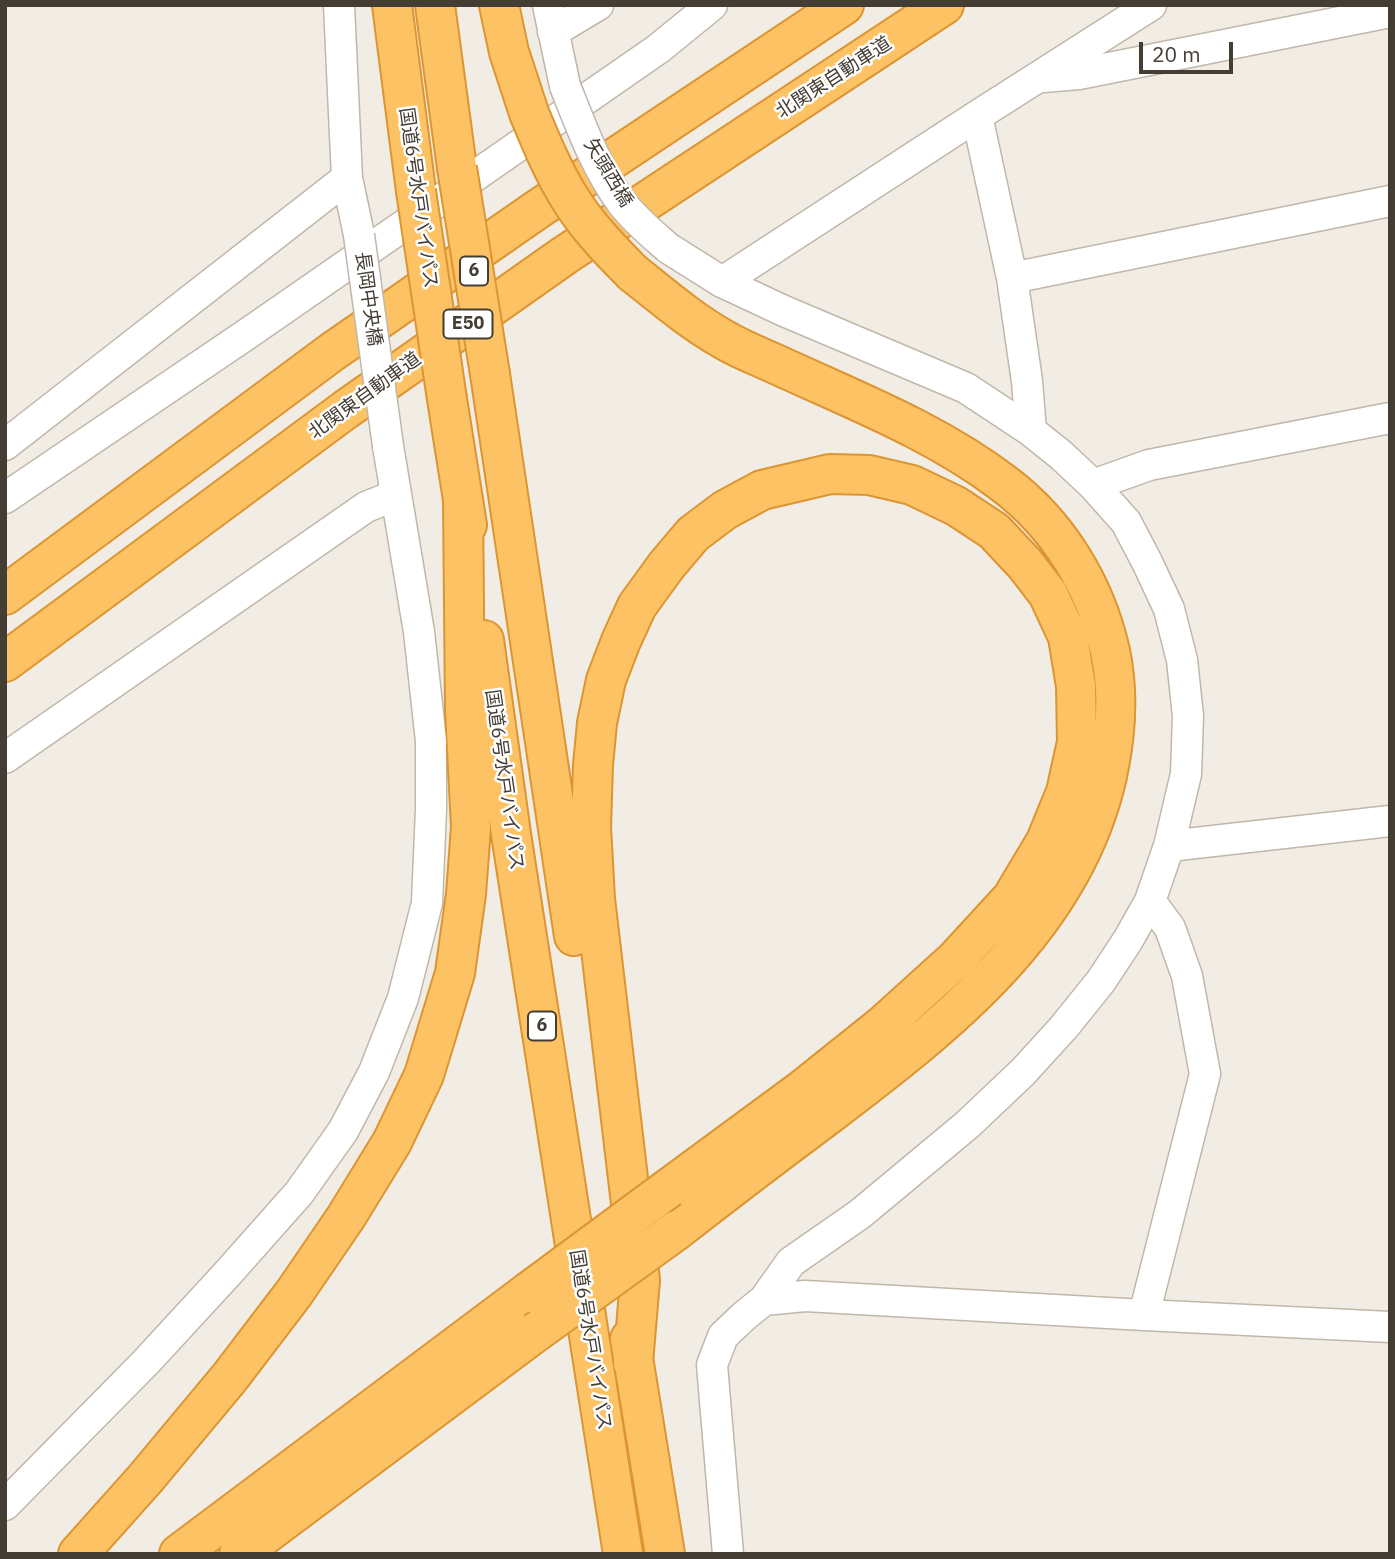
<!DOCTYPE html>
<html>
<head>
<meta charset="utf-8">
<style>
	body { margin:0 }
	#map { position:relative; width:1395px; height:1559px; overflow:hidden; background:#f2ede4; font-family:"IBM Plex Sans",sans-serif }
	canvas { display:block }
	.frame { position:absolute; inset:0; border:7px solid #443d34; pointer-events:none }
	.scale { position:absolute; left:1139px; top:42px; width:94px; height:32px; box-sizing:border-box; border:4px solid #443d34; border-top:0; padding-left:9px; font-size:21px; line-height:24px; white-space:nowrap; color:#443d34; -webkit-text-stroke:5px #fff; paint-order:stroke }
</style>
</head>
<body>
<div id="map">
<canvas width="1395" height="1559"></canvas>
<div class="frame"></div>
<div class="scale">20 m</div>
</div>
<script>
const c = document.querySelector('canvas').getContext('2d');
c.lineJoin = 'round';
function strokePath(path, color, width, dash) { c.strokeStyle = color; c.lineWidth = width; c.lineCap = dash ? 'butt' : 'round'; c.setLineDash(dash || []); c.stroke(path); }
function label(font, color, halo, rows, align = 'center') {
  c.font = font + ' "IBM Plex Sans","Noto Sans JP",sans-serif'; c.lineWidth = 5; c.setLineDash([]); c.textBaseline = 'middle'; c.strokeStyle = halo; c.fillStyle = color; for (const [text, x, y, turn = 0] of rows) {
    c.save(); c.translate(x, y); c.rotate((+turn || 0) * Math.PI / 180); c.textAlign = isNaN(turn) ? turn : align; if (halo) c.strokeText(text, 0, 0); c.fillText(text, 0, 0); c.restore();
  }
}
const minor = new Path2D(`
	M339,5L347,178L359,235
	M548,5L565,86
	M553,32L598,5
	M1043,77L1079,74L1390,12
	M977,116L1012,278L1027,381L1031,431
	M668,248L722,282L784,311L966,388L1031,431L1061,455L1093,485L1126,522L1147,562L1169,609L1182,660L1188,716L1186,774L1169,846L1150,901L1128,940L1101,981L1064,1027L1023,1072L967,1125L860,1214L791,1262L764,1300
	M1012,278L1390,201
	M722,282L977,116L1151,5
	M5,445L347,178
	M1093,485L1149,465L1390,418
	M5,498L250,332L658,49L712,5
	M5,758L366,507L396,495
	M1169,846L1390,821
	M1144,1315L1205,1074L1187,976L1170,928L1150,901
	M5,1505L146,1362L228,1273L299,1193L343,1131L374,1072L403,998L427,903L431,809V741L419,632L388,446
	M728,1554L712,1365L723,1336L743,1317L764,1300L805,1296L1144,1315L1390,1327`);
const highway = new Path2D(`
	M392,5L416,191
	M435,5L457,168
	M499,5L509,52L529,113
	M633,273C662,296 691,321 723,339C741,350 761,357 780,366C856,401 936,432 1003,483C1058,524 1095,585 1110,651C1119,693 1116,735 1107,776C1073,928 945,1026 828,1115C777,1153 727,1191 677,1230
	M490,374L574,936
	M447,399L467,525
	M5,595L332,352L538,209L844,5
	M484,640L511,834L623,1554
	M5,662L345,410L565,255L944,5
	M630,1339L665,1554
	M633,1363L640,1280L595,899L591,827L593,765L597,723L606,680L621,641L637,606L666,566L693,534L725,510L762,490L830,474L869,475L912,485L956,506L994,531L1025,564L1048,594L1068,637L1076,686L1077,742L1066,792L1046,841L1012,898L956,959L882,1026L802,1090L669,1188
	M78,1554L145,1479L230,1377L294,1293L346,1217L392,1142L424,1075L455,973L466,894L471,827L465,711L463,499
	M179,1554L527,1293
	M239,1554L536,1332`);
strokePath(minor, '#c0b7a9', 33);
strokePath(highway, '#dc9533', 42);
strokePath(minor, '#fff', 30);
strokePath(highway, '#fdc263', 38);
const minorBridge = new Path2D(`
	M565,86C581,126 596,168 622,203C635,220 652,234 668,248
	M359,235L388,446`);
const highwayBridge = new Path2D(`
	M529,113C541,142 553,171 569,197C586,225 610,250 633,273
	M457,168L490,374
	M416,191L447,399
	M527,1293L669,1188
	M536,1332L677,1230`);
strokePath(minorBridge, '#c0b7a9', 33, []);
strokePath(highwayBridge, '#dc9533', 42, []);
strokePath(minorBridge, '#fff', 30);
strokePath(highwayBridge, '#fdc263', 38);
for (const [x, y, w] of [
	[474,271,28],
	[468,324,49],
	[542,1026,28]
]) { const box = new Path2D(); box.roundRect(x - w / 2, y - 14.5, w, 29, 5); c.fillStyle = '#fff'; c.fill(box); strokePath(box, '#443d34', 2); }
label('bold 18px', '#443d34', null, [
	["6",474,271],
	["E50",468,324],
	["6",542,1026]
]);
label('19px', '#443d34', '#fff', [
	["北関東自動車道",834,78,-33],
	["矢頭西橋",608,173,59],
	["国道6号水戸バイパス",418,198,82],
	["長岡中央橋",368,299,82],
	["北関東自動車道",365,396,-36],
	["国道6号水戸バイパス",504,780,82],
	["国道6号水戸バイパス",590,1340,81]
]);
</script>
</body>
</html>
